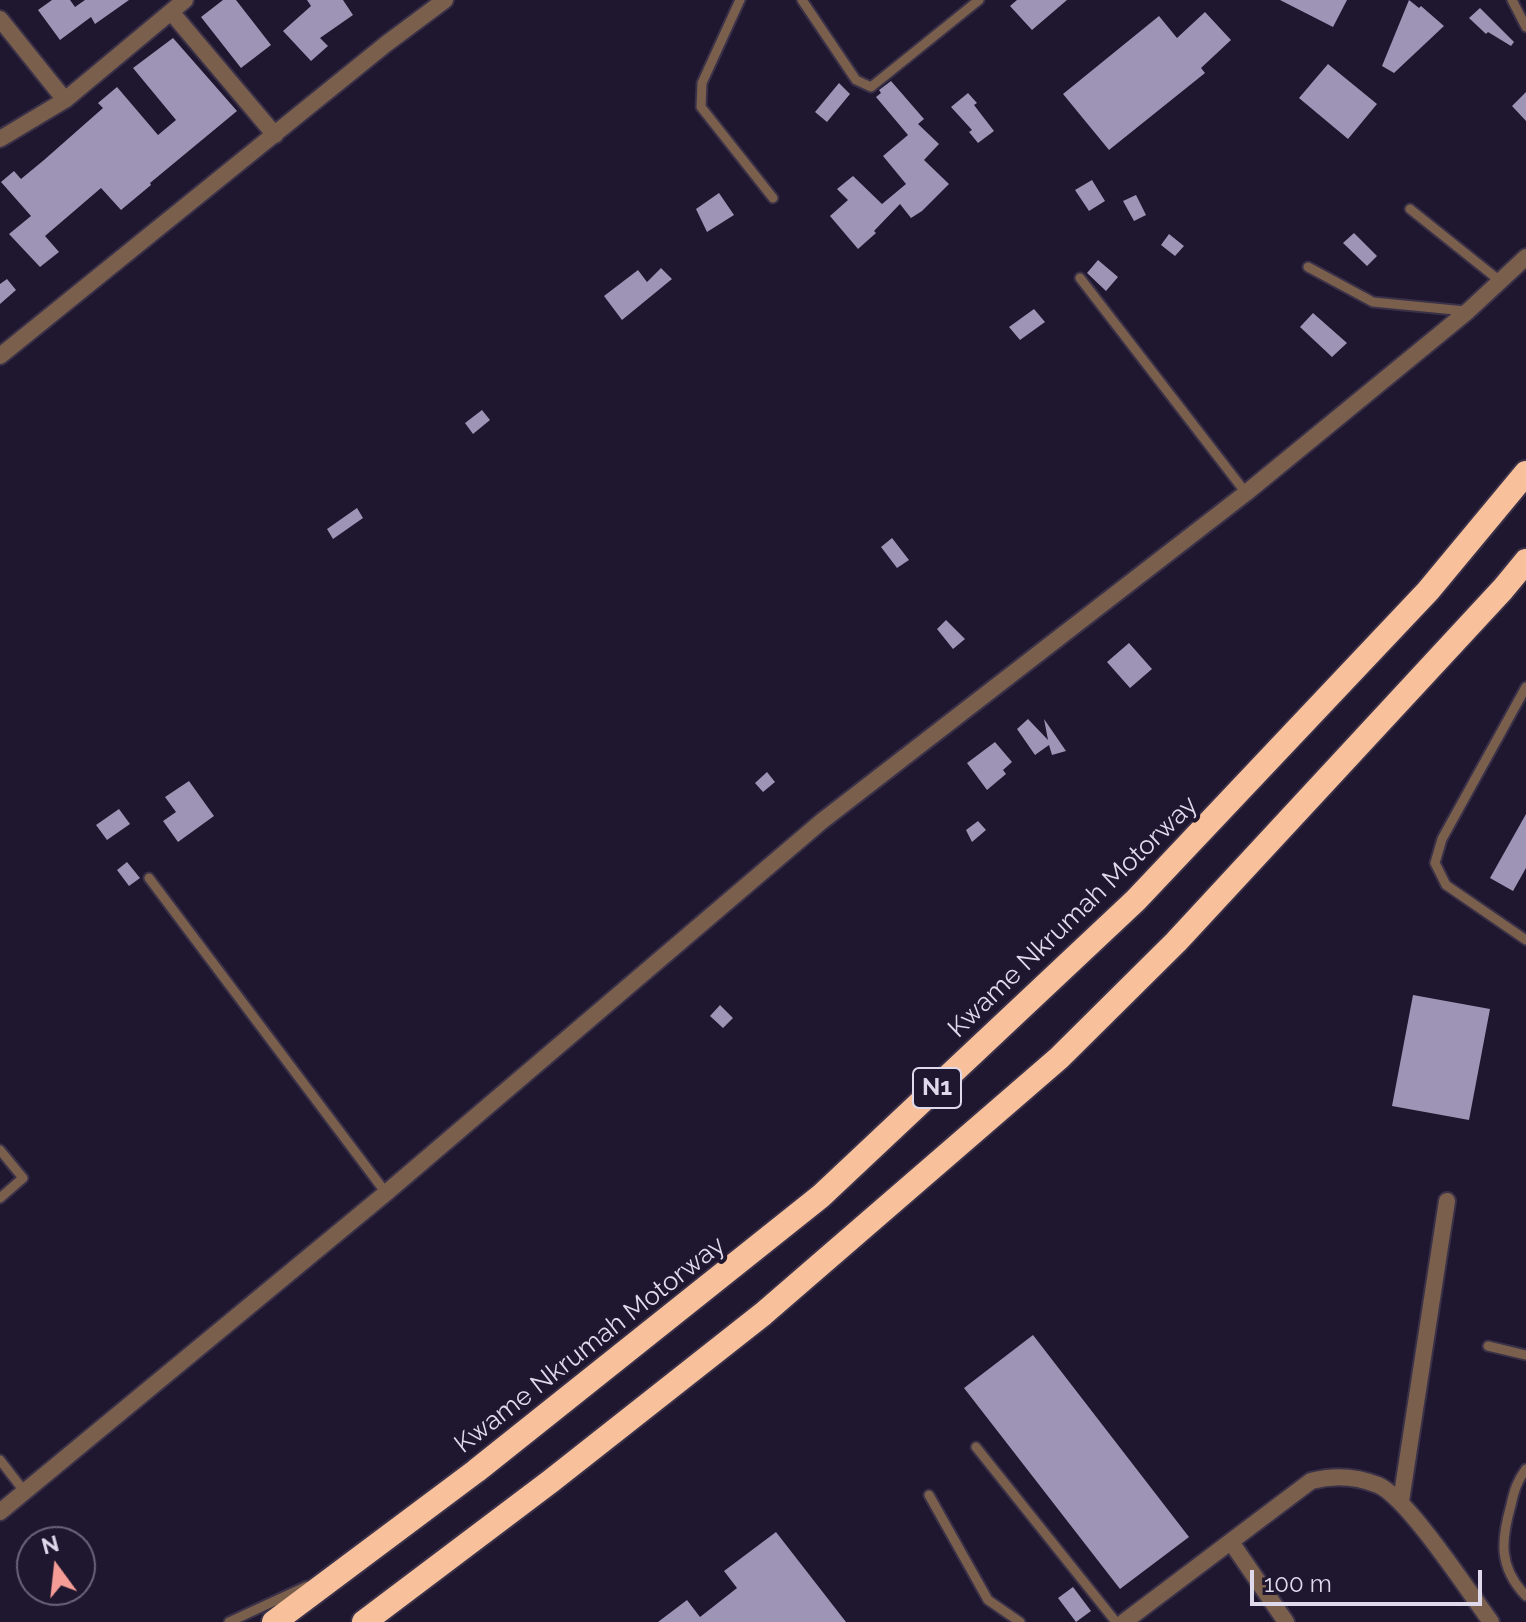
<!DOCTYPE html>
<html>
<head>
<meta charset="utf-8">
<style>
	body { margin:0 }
	#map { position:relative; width:1526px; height:1622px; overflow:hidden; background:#1f162f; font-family:Raleway,sans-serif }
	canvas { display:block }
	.north { position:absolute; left:16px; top:1526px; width:80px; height:80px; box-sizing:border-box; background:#1f162f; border:2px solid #6b647a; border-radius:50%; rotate:345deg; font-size:22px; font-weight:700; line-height:32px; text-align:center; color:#ded9eb }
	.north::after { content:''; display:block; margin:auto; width:28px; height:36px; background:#f59c96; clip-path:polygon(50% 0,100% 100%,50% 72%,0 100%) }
	.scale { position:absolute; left:1250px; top:1570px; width:232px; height:36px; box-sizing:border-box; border:4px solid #ded9eb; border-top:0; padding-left:10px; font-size:24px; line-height:28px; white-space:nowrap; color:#ded9eb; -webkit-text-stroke:6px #1f162f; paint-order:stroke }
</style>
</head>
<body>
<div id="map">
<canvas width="1526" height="1622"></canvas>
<div class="north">N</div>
<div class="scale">100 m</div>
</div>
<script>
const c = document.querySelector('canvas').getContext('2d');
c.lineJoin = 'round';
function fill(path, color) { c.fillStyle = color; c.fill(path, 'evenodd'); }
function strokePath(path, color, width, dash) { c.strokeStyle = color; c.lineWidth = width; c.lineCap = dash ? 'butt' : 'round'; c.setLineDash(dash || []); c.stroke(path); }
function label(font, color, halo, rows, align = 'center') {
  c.font = font + ' Raleway,sans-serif'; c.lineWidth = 8; c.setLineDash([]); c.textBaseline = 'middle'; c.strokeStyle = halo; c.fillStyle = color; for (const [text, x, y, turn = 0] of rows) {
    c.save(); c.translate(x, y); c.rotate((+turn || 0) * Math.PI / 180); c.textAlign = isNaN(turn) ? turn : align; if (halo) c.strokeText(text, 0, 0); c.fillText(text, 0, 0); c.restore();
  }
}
fill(new Path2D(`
	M52,0H70L75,7L85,0H129L95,24L91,17L60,40L38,10Z
	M223,0H236L271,45L241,68L201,17Z
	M307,0H343L353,15L320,38L328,46L311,61L283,31L311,6Z
	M1017,0H1067L1032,30L1010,6Z
	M1280,0H1347L1333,27Z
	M1409,0L1419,8L1421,6L1444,26L1394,73L1382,66Z
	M1480,8L1514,42L1511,46L1488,32L1486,34L1469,18Z
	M1205,12L1231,40L1201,68L1205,73L1109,150L1063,94L1159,16L1177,38Z
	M173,38L237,111L150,183L151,185L121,210L101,188L45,236L59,252L40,267L9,234L31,216L1,182L14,171L21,179L44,160L103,108L98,103L117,87L158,135L176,120L133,68Z
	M1328,64L1377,104L1348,139L1299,98Z
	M891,81L924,119L918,124L939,144L924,160L949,184L922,211L911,218L900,204L874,231L876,233L858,249L830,216L848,200L837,189L853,176L882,204L906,184L883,156L908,135L876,97L881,93L879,90Z
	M839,83L850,94L827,122L815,112Z
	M1526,92V121L1512,106Z
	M968,93L977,103L974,105L994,131L978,143L969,132L972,130L951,107Z
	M1092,180L1105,201L1089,211L1075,190Z
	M719,193L734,215L707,232L696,209Z
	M1136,195L1146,215L1134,221L1123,201Z
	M1354,233L1377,256L1367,266L1343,243Z
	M1169,234L1184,246L1175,256L1161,245Z
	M1098,260L1118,277L1106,291L1087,273Z
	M661,268L672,279L622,320L604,296L638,270L647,282Z
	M7,279L16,290L0,304V284Z
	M1034,309L1045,322L1020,340L1009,327Z
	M1313,313L1347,343L1332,357L1300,327Z
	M482,410L490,420L473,434L465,423Z
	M357,508L363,518L333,539L327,529Z
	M892,538L909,560L897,568L881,547Z
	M946,620L965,639L953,649L937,629Z
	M1129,643L1152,669L1130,688L1107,662Z
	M1028,719L1048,740L1044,719L1066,751L1052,755L1049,745L1035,755L1017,729Z
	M995,742L1012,762L1003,770L1006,774L987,790L967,763Z
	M767,772L775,782L763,792L755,783Z
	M189,781L214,816L178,842L163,821L176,812L165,797Z
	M119,809L130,824L107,840L96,825Z
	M1526,814V868L1513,891L1490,878Z
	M978,821L986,830L972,842L966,830Z
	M127,862L140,878L129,886L117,870Z
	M1413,995L1490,1009L1469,1120L1392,1106Z
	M720,1005L733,1018L723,1028L710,1016Z
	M1033,1335L1189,1537L1120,1589L964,1388Z
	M776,1532L846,1622H658L687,1600L700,1617L737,1588L724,1571Z
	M1073,1587L1091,1611L1076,1622L1058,1598Z`), '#9e94b6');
const service = new Path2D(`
	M740,0L702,83L701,107L773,198
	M802,0L856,80L871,87L979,0
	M1512,0L1526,27
	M1410,209L1500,281
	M1308,267L1373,302L1465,311
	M1080,278L1246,493
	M1526,687L1442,839L1435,863L1446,885L1526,940
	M149,878L386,1193
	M0,1150L23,1178L0,1198
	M1488,1346L1526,1355
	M976,1447L1116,1622
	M0,1460L24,1491
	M1526,1469C1517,1481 1514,1491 1511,1505C1501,1540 1498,1567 1526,1596
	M929,1495L988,1600L1020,1622
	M229,1622L307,1586`);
const minor = new Path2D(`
	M172,13L275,135
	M0,19L65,100
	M0,139L65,100L185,0
	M0,356L386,44L445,0
	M1401,1501L1447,1201
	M0,1512L386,1193L822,821L1246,493L1468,311L1526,257
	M1231,1542L1286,1622
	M1124,1622L1311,1481C1333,1475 1356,1476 1378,1485C1407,1497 1469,1592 1491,1622`);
const motorway = new Path2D(`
	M274,1622L476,1471L821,1196L1136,900L1428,591L1526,473
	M364,1622L551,1481L763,1314L1059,1058L1176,942L1503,589L1526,561`);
strokePath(service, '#3a3149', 13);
strokePath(minor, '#3a3149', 20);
strokePath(motorway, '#3a3149', 28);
strokePath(service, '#7a5f4c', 9);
strokePath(minor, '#7a5f4c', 16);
strokePath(motorway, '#f9c19b', 24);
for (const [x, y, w] of [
	[937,1088,48]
]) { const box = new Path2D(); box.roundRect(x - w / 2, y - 20, w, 40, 6); c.fillStyle = '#1f162f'; c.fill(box); strokePath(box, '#ded9eb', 2); }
label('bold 24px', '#ded9eb', null, [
	["N1",937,1088]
]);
label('26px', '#ded9eb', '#1f162f', [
	["Kwame Nkrumah Motorway",1073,917,-44],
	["Kwame Nkrumah Motorway",590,1345,-38]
]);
</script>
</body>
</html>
